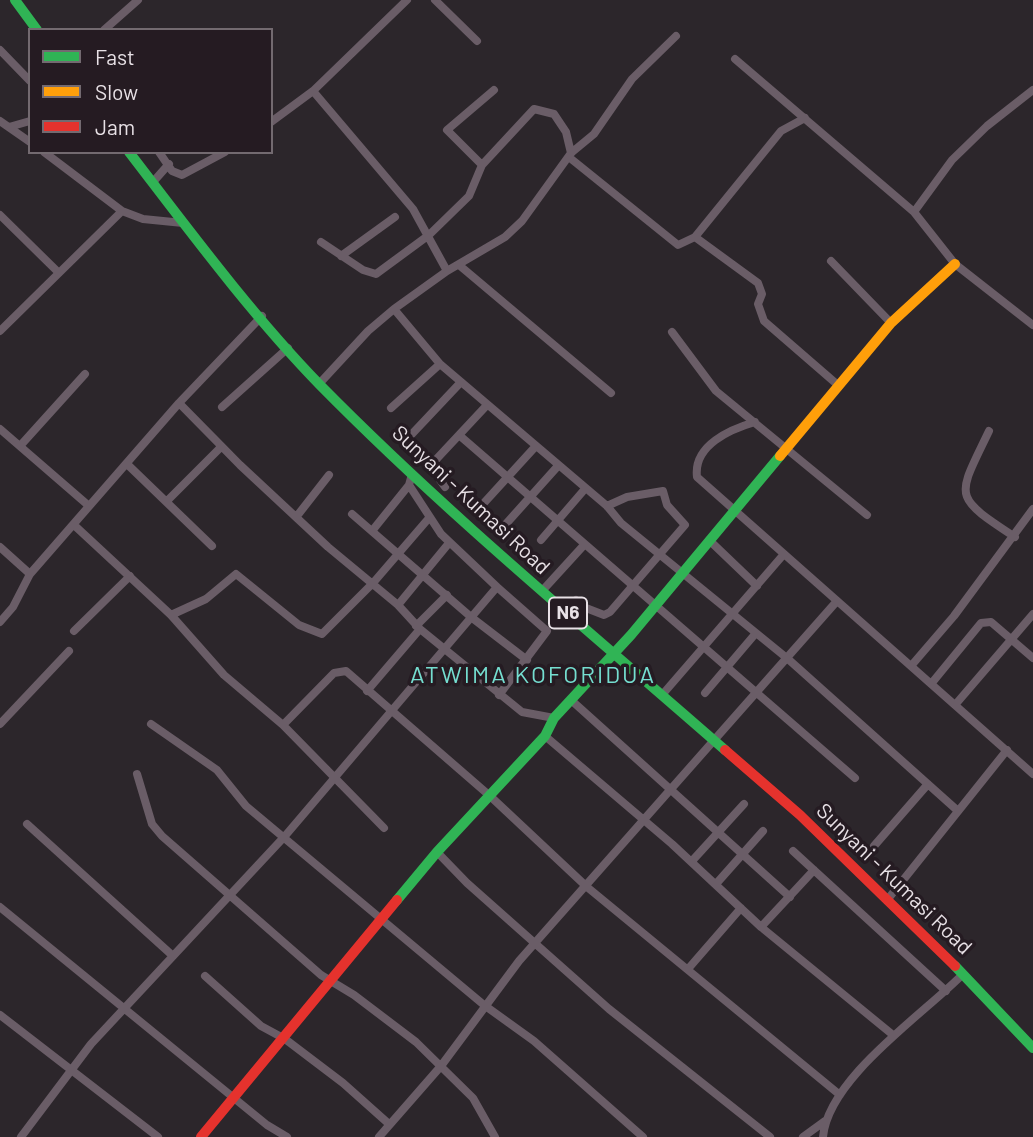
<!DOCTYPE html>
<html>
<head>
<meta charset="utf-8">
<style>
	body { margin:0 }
	#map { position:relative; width:1033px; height:1137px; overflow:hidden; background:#2c262b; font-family:Barlow,sans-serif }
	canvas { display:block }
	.legend { position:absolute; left:28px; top:28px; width:245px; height:126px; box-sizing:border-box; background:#251b22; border:2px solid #736a70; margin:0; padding:9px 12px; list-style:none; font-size:21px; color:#e8e1e6 }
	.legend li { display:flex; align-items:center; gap:14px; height:35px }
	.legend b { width:35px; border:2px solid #736a70 }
</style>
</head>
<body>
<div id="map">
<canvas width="1033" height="1137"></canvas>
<ul class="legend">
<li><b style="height:9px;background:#30b455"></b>Fast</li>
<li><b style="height:9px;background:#ff9f0a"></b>Slow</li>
<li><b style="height:9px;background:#e5322d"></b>Jam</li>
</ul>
</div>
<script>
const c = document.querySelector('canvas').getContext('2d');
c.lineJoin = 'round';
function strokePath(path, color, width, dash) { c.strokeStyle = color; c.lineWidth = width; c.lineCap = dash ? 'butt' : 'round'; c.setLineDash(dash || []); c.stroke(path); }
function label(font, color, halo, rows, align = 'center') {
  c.font = font + ' Barlow,sans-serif'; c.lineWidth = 7; c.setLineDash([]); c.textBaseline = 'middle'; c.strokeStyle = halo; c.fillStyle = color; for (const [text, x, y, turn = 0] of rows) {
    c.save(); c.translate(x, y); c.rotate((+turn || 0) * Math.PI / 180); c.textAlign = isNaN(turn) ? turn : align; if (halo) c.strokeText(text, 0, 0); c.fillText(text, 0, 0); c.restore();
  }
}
strokePath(new Path2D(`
	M435,0L477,41
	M104,30L138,0
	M0,50L30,81
	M735,59L914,212
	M1033,90L987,126L952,160L914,212L955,264L1033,325
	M313,91L413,209L447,271
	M0,121L30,142
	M271,122L313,91L407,0
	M9,127L30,121
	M44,152L122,211L143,219L183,223
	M159,152L172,171L182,175L225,152
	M570,158L678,245L695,237L781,131L805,118
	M482,165L447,130L494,90
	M153,182L169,164
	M0,215L59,273
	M695,237L758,283L762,294L758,304L764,321L839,386
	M321,242L363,270L376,274L429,235L469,196L482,165L534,109L554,114L566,132L571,153
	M341,256L395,217
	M831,261L891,323
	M459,265L611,393
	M394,309L447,271L505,237L522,221L571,153L594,134L632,79L676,36
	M0,331L122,211
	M672,332L716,391L867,515
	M319,384L368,331L394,309L440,364L607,506L621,523L788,659L958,811
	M179,403L240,465L328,547L398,605L420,629L522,712L554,718
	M222,407L288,348
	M391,408L440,364
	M755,422C731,429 693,445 697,477L1033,774
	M0,429L89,506
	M989,431C957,498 951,495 1015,537
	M411,435L461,382
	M459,435L855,778
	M20,446L85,374
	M127,464L212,546
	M445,487L430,466L487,405
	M167,501L221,447
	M483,504L535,447
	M352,514L471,617L527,660
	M297,516L329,475
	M74,525L171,615L224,675L283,725L384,828
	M505,525L557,467
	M372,531L409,485
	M541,540L584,490
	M709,540L757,586
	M0,547L30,574
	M497,587L547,631L499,695
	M542,591L584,545
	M576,600L586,608L604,615L610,612L685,525L667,505L663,491L627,497L607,506
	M398,605L449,543
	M171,615L206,599L236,574L299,625L322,634L373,583L429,518
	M0,622L13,607L30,574L179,403L262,316
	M416,626L447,595
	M74,631L130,576
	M911,666L954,616L1033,509
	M931,684L981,623L991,622L1033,658
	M367,691L420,629
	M705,693L756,633
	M662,695L784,554
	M571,700L790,897
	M955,705L1033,614
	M0,724L69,651
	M151,724L217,770L246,806L484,1005L534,1041L643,1137
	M283,725L334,673L346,671L490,796L587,887L840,1095
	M545,736L672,844L761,927L893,1035
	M137,774L152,824L162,836L321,975L354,995L416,1042L473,1098L495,1137
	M27,824L173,956
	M874,846L928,784
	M793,851L946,991
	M437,852L467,883L609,1009L770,1137
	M692,861L744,804
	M716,884L763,831
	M888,899L1007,750
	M0,907L267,1125L287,1137
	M761,927L814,870
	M688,969L741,908
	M205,976L261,1026L285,1039L343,1083L389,1124
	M0,1015L158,1137
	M21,1137L91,1044L285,836L497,587L441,534L409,485L412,474
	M379,1137L441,1066L519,961L837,601
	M803,1137L825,1121
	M823,1137C828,1078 924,1014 963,974`), '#6a5d67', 8);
strokePath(new Path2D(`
	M15,0L37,30
	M129,152C189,230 251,314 320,385C447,514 588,630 725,750
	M397,900L437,852L545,736L554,718L631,635L780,456
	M955,966L1033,1048`), '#30b455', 10);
strokePath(new Path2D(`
	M780,456L891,323L955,264`), '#ff9f0a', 10);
strokePath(new Path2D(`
	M725,750L800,815L955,966
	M201,1137L397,900`), '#e5322d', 10);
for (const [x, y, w] of [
	[568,613,38]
]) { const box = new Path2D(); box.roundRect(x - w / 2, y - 15.5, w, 31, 5); c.fillStyle = '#251b22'; c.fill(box); strokePath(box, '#e8e1e6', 2); }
label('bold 19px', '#e8e1e6', null, [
	["N6",568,613]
]);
label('21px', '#e8e1e6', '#251b22', [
	["Sunyani - Kumasi Road",471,500,43],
	["Sunyani - Kumasi Road",894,879,44]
]);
c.letterSpacing = '2px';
label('24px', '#75ded0', '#251b22', [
	["ATWIMA KOFORIDUA",533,675]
]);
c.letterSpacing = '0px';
</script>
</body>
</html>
